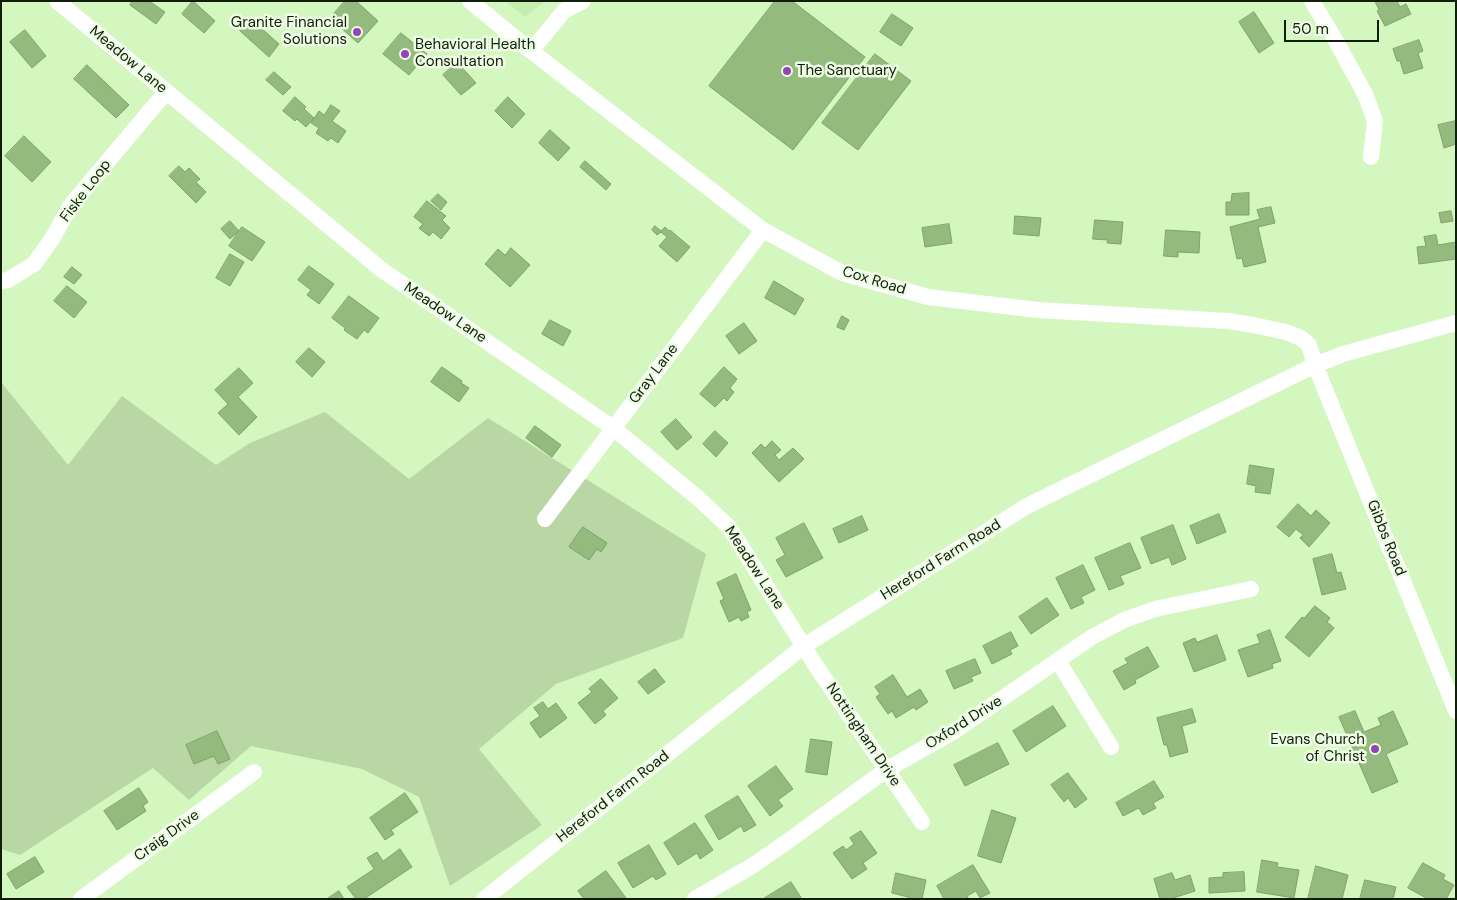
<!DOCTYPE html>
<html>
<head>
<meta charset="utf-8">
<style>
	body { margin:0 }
	#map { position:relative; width:1457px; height:900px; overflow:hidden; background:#d3f7be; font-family:"DM Sans",sans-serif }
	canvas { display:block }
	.frame { position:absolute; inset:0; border:2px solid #111e09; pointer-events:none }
	.scale { position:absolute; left:1284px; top:20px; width:95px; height:22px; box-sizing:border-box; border:2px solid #111e09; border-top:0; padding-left:6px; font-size:15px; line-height:18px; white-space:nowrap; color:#111e09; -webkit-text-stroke:4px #eefde6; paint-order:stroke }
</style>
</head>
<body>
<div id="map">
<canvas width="1457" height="900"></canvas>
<div class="frame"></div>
<div class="scale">50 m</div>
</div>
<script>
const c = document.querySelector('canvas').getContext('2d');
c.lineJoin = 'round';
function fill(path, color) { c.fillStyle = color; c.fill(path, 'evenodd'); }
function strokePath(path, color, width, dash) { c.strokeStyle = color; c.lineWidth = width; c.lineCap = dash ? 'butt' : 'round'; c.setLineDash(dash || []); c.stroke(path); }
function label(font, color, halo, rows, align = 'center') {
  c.font = font + ' "DM Sans",sans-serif'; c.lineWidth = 5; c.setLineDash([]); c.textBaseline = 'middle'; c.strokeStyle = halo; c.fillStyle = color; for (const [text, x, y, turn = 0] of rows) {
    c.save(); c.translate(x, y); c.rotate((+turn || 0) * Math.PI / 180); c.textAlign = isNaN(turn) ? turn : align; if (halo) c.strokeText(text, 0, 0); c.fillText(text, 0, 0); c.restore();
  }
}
fill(new Path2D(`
	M505,1H545L525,17Z`), '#c5edad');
fill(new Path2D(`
	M1,382L68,465L122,396L216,465L250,443L325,412L409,479L488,418L706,554L683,638L556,684L479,749L542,825L450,886L419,797L362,769L251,746L189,800L153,768L20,855L1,849Z`), '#b8d7a5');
const building = new Path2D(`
	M133,1H149L165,12L156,24L130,5Z
	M193,1L215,21L204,33L182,14Z
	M345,1H356L378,21L358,43L330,18Z
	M775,1H792L865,57L793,150L709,86Z
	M1375,1H1397L1400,7L1406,4L1411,14L1385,26L1377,11L1379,10Z
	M1254,12L1274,43L1259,53L1239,22Z
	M892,14L913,28L901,46L880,32Z
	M251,19L279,44L269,57L240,31Z
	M25,30L46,56L32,68L10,42Z
	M401,33L427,54L409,75L383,54Z
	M1419,40L1423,51L1418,53L1423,68L1404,74L1400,61H1397L1393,49Z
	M875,54L911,81L858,150L822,123Z
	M457,62L476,83L461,95L443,75Z
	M87,65L129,105L116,118L74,79Z
	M274,72L291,87L283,95L266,80Z
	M295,97L306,107L304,109L314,118L306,127L297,119L295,121L283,111Z
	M508,97L525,114L512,128L495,111Z
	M331,105L340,111L332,121L346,131L338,143L331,138L328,141L316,133L319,128L311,123L319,111L324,115Z
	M1456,121V144L1444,148L1438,125Z
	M550,130L570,148L558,161L539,143Z
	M24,136L51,162L32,182L5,156Z
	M585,161L611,184L606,190L580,167Z
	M179,166L185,172L189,168L200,179L196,182L206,192L196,203L169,176Z
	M1249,193V215H1226V202H1231L1232,194Z
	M438,194L447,202L441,210L431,201Z
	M427,201L446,216L442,220L450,228L441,239L433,232L429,236L419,228L423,224L414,217Z
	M1271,207L1275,223L1258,227L1266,262L1244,267L1242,258L1237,259L1230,227L1260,219L1257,210Z
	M1451,211L1453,221L1441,223L1439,213Z
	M1015,216L1041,218L1039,236L1014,234Z
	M1095,220L1123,222L1121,244L1107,243L1108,240L1093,239Z
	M230,221L239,231L230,239L221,229Z
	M949,224L952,243L925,247L922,228Z
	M655,226L661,231L665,227L669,231L670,230L690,247L677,262L659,246L667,237L661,232L657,235L652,230Z
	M242,227L265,242L252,261L229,246Z
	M1166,230L1200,232L1199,253L1178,252V257L1164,256Z
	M1436,235L1438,245L1456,242V259L1419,264L1417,247L1426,246L1424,237Z
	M511,248L530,265L510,287L485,264L498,249L505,255Z
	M230,254L244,262L230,286L216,278Z
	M309,266L334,284L319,304L307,295L311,290L298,280Z
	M72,267L82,275L74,284L64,277Z
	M774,281L804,299L795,315L765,298Z
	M67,286L87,302L74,318L54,301Z
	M349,296L379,318L368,333L364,330L357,339L344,330L345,328L332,318Z
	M842,316L849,320L844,330L837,327Z
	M550,320L571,331L563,346L542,334Z
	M744,323L757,341L739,354L726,336Z
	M309,348L325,362L312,377L296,362Z
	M442,367L462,381L461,383L469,388L459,402L431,382Z
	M724,367L737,379L730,388L734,392L727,401L724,398L715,407L700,394Z
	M239,368L253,383L238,397L257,417L239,435L218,413L228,404L215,390Z
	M676,419L692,437L677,450L661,432Z
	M535,426L561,445L552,457L526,438Z
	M715,431L728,443L716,457L703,444Z
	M772,441L781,450L775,455L779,460L793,448L804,459L779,482L752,453L761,444L765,448Z
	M1250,465L1274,469L1270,494L1255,492L1256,486L1247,484Z
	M1298,504L1311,516L1316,510L1330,523L1309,547L1300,538L1303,535L1296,529L1289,537L1277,527Z
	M1219,514L1226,532L1197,544L1190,526Z
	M862,516L868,530L839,543L833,529Z
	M804,523L823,558L786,577L776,560L785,555L776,538Z
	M1173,525L1186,559L1172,565L1169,557L1151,564L1141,538Z
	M583,527L607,543L601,552L597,549L589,560L569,547Z
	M1130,543L1141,568L1120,576L1124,584L1109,590L1095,558Z
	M1332,554L1337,573L1341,572L1346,589L1322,595L1313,559Z
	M1083,565L1095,590L1081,597L1084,603L1071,609L1056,578Z
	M736,574L751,610L747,612L749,617L741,621L739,617L729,622L720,601L724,599L717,583Z
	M1047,598L1059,615L1031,634L1019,617Z
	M1315,606L1330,618L1327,622L1334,628L1309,657L1285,637L1302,617L1304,618Z
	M1270,630L1281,661L1272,664L1273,668L1248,677L1238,650L1260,643L1257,635Z
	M1011,632L1018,646L1010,650L1012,654L992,664L983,646Z
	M1217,635L1226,660L1194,672L1183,643L1195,638L1197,642Z
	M1148,647L1159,667L1135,680L1136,683L1124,690L1113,671L1128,663L1125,659Z
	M975,659L981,673L971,677L973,681L954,689L946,671Z
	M655,669L665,682L648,694L638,682Z
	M893,675L907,697L920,689L928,702L916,710L914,707L896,718L892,711L888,714L876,697L880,694L875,687Z
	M601,679L618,698L603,711L606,715L595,724L578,703L592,692L589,689Z
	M543,702L548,709L556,703L567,718L540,738L530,723L540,716L534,708Z
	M1053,706L1066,726L1026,752L1013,731Z
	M1192,709L1196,722L1182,726L1188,752L1170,757L1167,745H1164L1157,718Z
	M1355,711L1364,732L1381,725L1378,718L1393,711L1408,744L1386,754L1398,782L1372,793L1339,717Z
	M217,731L230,759L218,764L214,756L194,764L186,745Z
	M811,739L832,742L827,775L806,772Z
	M998,743L1009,764L965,786L954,765Z
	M776,766L793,789L778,800L783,806L770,816L748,786Z
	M1068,773L1087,799L1075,808L1068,798L1064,802L1051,785Z
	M1154,781L1164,797L1153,803L1156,808L1143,815L1139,808L1123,816L1116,803Z
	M139,788L148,802L143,806L146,811L117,830L104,811Z
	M405,793L418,812L391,830L394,834L385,840L370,818Z
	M738,796L756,825L744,832L741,826L719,840L705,816Z
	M992,810L1016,818L1001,863L978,856Z
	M695,823L713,850L700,859L697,853L678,865L664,843Z
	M861,831L877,853L863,863L867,869L852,879L833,853L843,846L846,850L854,844L850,838Z
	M649,845L666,874L656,880L653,876L633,888L618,863Z
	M400,849L412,867L364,899H356L347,887L374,869L367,858L377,852L383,861Z
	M35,857L44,872L16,889L7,874Z
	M1262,860L1278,863L1277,867L1299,870L1294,898L1257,892Z
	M1423,863L1445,875L1443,879L1454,885L1446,899H1428L1408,888Z
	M973,865L990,893L980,898L976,891L967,896L969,899H944L937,886Z
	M1316,866L1348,875L1342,899H1308Z
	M606,871L626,898L584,899L578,891Z
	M1244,872L1245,891L1209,893V878L1223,877V873Z
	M896,873L926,880L922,899H908V897L892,893Z
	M1172,873L1175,880L1190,875L1195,891L1170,899H1160L1154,879Z
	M1365,880L1396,887L1393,899H1360Z
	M791,882L802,899H763Z
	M339,891L344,899H327Z`);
fill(building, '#94ba7d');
strokePath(building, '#80a16c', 1);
strokePath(new Path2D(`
	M57,1L382,270L613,428L698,498L729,527L816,666L922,822
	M470,1L531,51L763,230L842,273L928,297L1038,310L1228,321L1253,325L1286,332L1301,338L1309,345L1315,365L1456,711
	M1312,1L1337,43L1365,94L1375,121L1371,157
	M531,51L565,10L583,1
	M1,281L8,280L34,264L52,239L71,205L166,92
	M545,519L763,230
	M1058,661L1111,747
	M81,899L254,772
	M484,899L804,646L1027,506L1315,365L1343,354L1456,323
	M695,899L752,866L788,841L886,770L956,730L1092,637L1124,620L1155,609L1251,589`), '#fff', 16);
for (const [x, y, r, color] of [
	[357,32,5,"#9345b6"],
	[405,54,5,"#9345b6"],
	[787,71,5,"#9345b6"],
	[1375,749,5,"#9345b6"]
]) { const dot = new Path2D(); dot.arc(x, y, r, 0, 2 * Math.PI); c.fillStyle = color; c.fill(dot); strokePath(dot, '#eefde6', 2); }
label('15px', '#111e09', '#eefde6', [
	["Granite Financial",347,23],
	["Solutions",347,40],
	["Behavioral Health",415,45,"left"],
	["Consultation",415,62,"left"],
	["The Sanctuary",797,71,"left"],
	["Evans Church",1365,740],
	["of Christ",1365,757]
], 'right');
label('15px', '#111e09', '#eefde6', [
	["Meadow Lane",128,60,40],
	["Fiske Loop",86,191,-53],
	["Cox Road",874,281,17],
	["Meadow Lane",445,313,34],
	["Gray Lane",654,374,-53],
	["Gibbs Road",1386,538,68],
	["Hereford Farm Road",941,560,-32],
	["Meadow Lane",754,568,57],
	["Oxford Drive",964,723,-32],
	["Nottingham Drive",863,735,56],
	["Hereford Farm Road",613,797,-38],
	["Craig Drive",167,836,-36]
]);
</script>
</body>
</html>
